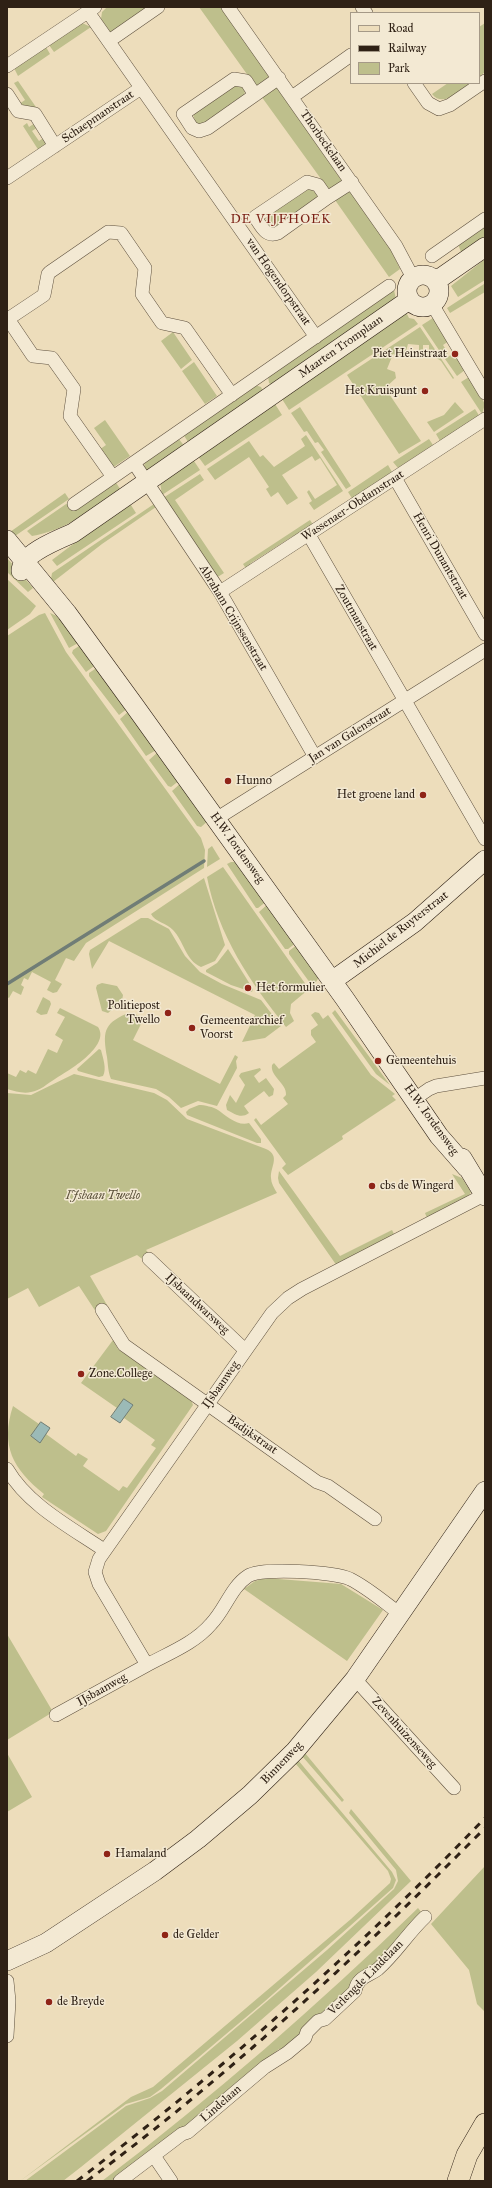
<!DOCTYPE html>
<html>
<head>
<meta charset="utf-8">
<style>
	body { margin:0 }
	#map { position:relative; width:492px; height:2188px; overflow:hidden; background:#edddbb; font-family:"IM FELL Great Primer",serif }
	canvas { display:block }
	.frame { position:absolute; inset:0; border:8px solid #2f2115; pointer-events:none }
	.legend { position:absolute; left:350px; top:12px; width:130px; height:72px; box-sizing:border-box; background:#f3e9d3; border:1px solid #a59987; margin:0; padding:5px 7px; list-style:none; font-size:12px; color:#2f2115 }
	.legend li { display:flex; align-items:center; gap:8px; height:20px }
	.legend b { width:20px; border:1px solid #a59987 }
</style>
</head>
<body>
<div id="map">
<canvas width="492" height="2188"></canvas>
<div class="frame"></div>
<ul class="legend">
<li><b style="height:5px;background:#edddbb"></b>Road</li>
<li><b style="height:5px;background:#2f2115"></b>Railway</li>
<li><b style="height:11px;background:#bebf8c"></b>Park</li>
</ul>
</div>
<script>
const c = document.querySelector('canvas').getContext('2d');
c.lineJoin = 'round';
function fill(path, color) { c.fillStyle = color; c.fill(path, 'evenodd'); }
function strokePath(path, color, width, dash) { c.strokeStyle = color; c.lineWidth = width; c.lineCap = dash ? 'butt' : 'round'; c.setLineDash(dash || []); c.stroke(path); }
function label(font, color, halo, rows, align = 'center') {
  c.font = font + ' "IM FELL Great Primer",serif'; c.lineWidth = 3; c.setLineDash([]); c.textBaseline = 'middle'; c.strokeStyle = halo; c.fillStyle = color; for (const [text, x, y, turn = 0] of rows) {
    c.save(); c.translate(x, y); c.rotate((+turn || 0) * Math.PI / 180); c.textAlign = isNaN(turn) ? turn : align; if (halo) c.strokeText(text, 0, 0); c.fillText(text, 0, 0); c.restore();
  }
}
fill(new Path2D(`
	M107,7H150L111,33L101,19L102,12Z
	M199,7H222L269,75L268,79L258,86L254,84Z
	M82,23L91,27L54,52L49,45Z
	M485,23V72L479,77V27Z
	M46,47L50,54L18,76L14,68Z
	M18,81L38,110L21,107L19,104L25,100L14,83Z
	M448,83H469V84C459,91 443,108 432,94Z
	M229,85H241L245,91L244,96L205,124H196L193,114Z
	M277,87L342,181L329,190L261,96Z
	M27,123L29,127L35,123L38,127L32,131L39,141L45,137L47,140L46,147L39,151L23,126Z
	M312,188L318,194V198L281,227L270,229L265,222C267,211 301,190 312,188Z
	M345,192H352L390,248L400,269L389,277L335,200Z
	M485,225V241L461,252L458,244Z
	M485,259V280L458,297L451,286Z
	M484,284L485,292L450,313L447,308Z
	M394,290L396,299L272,385L269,383L268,376Z
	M406,312L409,318L414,319L418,324L289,410L282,399Z
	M433,318L449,341L443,345L448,353L443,356L422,325Z
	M420,327L454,378L453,379L441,361L429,353V345H423V353H419V345L408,344L405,355L401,357L393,354L387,369L395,372L396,378L385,388L421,441L399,454L347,375Z
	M173,332L192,360L181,369L161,341Z
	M452,354L455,359L458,357L465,370L457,376L445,359Z
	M194,362L217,396L205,404L182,371Z
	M469,377L485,404L482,414L461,382Z
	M255,385L261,387L263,391L190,445L183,434Z
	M455,402L464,412L434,432L427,422L444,415Z
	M275,404L282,415L205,466L197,455Z
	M300,407L351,486L346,489L321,452L324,450L318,442L315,443L307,431L304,432L291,413Z
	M475,409L480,417L442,441H440L436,434Z
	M105,420L130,456L112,468L99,450L106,445L94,428Z
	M306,435L343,491L314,510L309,503L312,501L307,492L309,490L315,499L337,485L320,458L315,461L312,456L282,475L298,498L287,505L278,492L271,497L266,489L269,487L249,457L215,480L207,469L249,441L260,457L263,455L274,467L305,446L301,439Z
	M178,438L186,448L151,470H146L144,467L145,461Z
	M429,439L433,445L398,468L393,462Z
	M192,458L200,470L162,495L160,482Z
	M388,465L392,472L353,500L348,492Z
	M200,474L204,480L175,500L224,573L216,578L163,498Z
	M115,481L122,492C97,508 61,532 32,536L27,531L69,502Z
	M65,493L69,499L15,536L10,532Z
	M129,502L136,513L57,566L52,560Z
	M154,504L156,507L102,544L53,582L51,579L52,573Z
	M310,520L314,526L297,537L293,536L251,563L247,570L243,564Z
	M7,558L33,588L28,592L7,572Z
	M7,579L36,606L30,614L7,630Z
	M45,613L66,652L201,838L205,850L204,868L86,943L74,961L66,958L55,980L62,984L57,992L53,993L47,990L51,982L32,972L28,980L24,978L21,985L24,987L21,995L13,991L9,998L7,997V636L39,615Z
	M50,613L59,617L80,642L69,648Z
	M82,644L97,664L86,672L72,653L73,650Z
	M98,667L128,708L119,715L89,676V673Z
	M130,710L158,749L146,756L120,719Z
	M159,751L180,780L171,787L168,786L149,760Z
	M182,782L209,820L201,827L197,826L172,791Z
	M212,846L220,859L207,867L208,849Z
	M231,862H237L267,901L258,908H256L227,864Z
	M223,867L309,989L291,1004L290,1013L294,1021L286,1027C250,982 218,935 207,877Z
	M204,878L225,945L215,961L201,967C185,960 184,941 173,930C167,923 155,922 151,914Z
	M269,903L297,942L288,949H285L259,912Z
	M141,918H148L169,929L185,956L200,972L222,984L261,1000L281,1026L265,1038L242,1042L255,1015L109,941L92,969L89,954L90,950Z
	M298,944L319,977L313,987L289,954V951Z
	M228,949L253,989L252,992L231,985L206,972V970L217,963Z
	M102,983L117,986L123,995L122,1001L108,1013L102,1011L96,988L97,985Z
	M43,997L50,1001L51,1004L47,1014L41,1015L36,1012Z
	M60,1008L98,1027C111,1046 68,1071 55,1079C48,1083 40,1091 31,1092C23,1094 15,1091 7,1089V1073L16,1077L20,1070L26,1073L28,1070L36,1074L48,1049L57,1053L63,1040L55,1035L65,1017L57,1013Z
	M335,1010L390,1085L376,1074L332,1013Z
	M315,1012L319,1013L323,1019L328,1015L371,1075L395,1094L392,1096L396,1100L342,1136L343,1139L288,1175L282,1168L286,1164L254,1120L256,1118L261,1125L288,1104L283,1098L286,1095C287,1083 270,1077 272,1065L274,1063L279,1069L316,1042L311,1035V1030L318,1025L311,1015Z
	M126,1014H135L144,1018L133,1040L220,1084L235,1055L238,1057L236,1061L237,1068L217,1106L198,1101L181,1108L169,1097L156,1089L111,1079C108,1072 108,1064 107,1057C103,1033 103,1024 126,1014Z
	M99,1049L101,1050C103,1058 107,1069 103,1076L99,1077L78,1071L77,1069Z
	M260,1068L261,1070L254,1076L259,1083L266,1078L274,1089L273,1095L269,1097L264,1091L244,1106L249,1113C241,1119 235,1114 227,1110L226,1105L230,1095L236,1103L245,1085L239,1076L241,1073Z
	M74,1074L154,1093L167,1100L187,1119L266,1149C281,1156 270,1167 271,1178C271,1183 274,1188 277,1193L146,1250L150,1255L145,1261L137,1255L90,1276L107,1305L96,1312L79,1286L39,1307L28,1288L7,1299V1093L31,1095Z
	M199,1105C204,1105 214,1107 218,1110C225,1115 238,1127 249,1123L261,1139V1143H257L187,1115L186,1112L189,1109Z
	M279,1171L340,1256L392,1230L394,1234L337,1266L279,1183L278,1178Z
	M452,1174L462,1178L471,1192L466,1200L427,1218L425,1213L465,1194Z
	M113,1340L118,1349L191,1400L193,1405L106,1531L98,1534L42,1497L44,1494C13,1469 0,1446 13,1406L39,1424L41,1422L50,1428L46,1434L76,1456L78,1453L88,1459L83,1466L119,1491L123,1486L127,1488L156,1448L151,1445L155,1440L124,1418L120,1423L111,1417L117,1408L81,1383Z
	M266,1578L341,1584L383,1610L347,1661L244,1589L255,1581Z
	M7,1634L53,1712L7,1740Z
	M7,1753L32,1797L7,1812Z
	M305,1753L344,1800L342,1802L302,1756Z
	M298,1760L392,1872L396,1880L393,1888L264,2002L161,2089L150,2097L126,2104L20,2181L131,2097L153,2087L351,1919L390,1883L391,1879L388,1871L295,1763Z
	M351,1809L411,1881L316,1972L237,2041L81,2167L63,2181H25L126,2106L150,2098L162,2091L327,1950L394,1889L398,1881L396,1870L349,1813Z
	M485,1866V2012L477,2004L469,1970L431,1924Z
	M418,1908L422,1913L373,1966C365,1967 352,1979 350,1988L321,2016L316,2017L286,2049H279L222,2096L223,2099L112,2181H102C213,2097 318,2005 418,1908Z`), '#bebf8c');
const water = new Path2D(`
	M124,1399L133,1405L120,1423L111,1417Z
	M41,1422L50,1428L40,1443L31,1436Z`);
fill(water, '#9bbab7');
strokePath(water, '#707d76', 1);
strokePath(new Path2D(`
	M7,984L204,861`), '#707d76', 3.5);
const street = new Path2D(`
	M228,7L396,246L413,278
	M362,7L366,13
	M88,12L316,337
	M109,41L158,7
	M7,66L95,7
	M414,83L428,103L439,109L450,105L485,81
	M7,94L18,111L35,114L55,146
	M255,95L246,81L234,79L183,114L192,128L199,131L208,128L279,78
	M292,97L351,55
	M7,178L141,88
	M307,182L318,185L327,198L278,233C266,238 261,226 255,217Z
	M327,198L352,182
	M432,256L485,219
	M432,304L485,393
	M134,463L220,592L315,757
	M113,477L70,416L74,389L52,358L33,356L8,319L44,295L48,274L50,272L108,232L121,233L145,268L142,294L162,323L185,328L232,395
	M395,478L485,634
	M74,504L389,286
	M309,535L485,839
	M220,592L485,419
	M216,819L485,650
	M413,1100L429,1089L436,1086L485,1078
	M149,1259L245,1350
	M102,1310L124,1345L317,1482L328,1486L375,1519
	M7,1469C28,1505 70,1527 104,1550
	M147,1665C169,1653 195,1643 211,1624C225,1610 231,1587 248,1576C262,1567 335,1572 350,1579C368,1588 384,1602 400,1614
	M355,1679L454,1788
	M56,1715L147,1665L99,1584L95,1572L99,1559L272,1313L288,1298L302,1289L484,1195
	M7,1981L9,2001L7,2036
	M154,2156L171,2181
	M120,2181L182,2134L188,2132L265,2067L287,2053L305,2038L307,2032L318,2021L325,2019L355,1991C357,1977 369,1976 378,1969C396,1953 408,1933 425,1917`);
const secondary = new Path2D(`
	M407 291a16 16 0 1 1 32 0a16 16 0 1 1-32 0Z
	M436,281L485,247
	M7,540L67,613L134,705L345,999L439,1136L467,1168
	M21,571C21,554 59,539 73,533L409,300
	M332,981L415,922L485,860
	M462,1158L485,1196
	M7,1961L46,1943L155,1871L198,1839L250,1795L295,1751L355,1679L485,1491`);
const primary = new Path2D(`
	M458,2181L467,2155L485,2124`);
strokePath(street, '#5e503e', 14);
strokePath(secondary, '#2f2115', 20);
strokePath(primary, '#2f2115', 22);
strokePath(street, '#f3e9d3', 13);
strokePath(secondary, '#f3e9d3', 19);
strokePath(primary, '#edddbb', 21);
strokePath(new Path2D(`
	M77,2181C222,2070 358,1950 485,1818
	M87,2181C230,2075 360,1954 485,1828`), '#2f2115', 3, [7, 7]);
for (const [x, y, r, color] of [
	[455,354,4,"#8f2418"],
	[425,391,4,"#8f2418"],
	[228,781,4,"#8f2418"],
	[423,795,4,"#8f2418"],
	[248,988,4,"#8f2418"],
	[168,1013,4,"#8f2418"],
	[192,1028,4,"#8f2418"],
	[378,1061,4,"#8f2418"],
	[372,1186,4,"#8f2418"],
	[81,1374,4,"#8f2418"],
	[107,1854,4,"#8f2418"],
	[165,1935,4,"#8f2418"],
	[49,2002,4,"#8f2418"]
]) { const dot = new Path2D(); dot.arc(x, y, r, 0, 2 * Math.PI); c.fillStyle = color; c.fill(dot); strokePath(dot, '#f3e9d3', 1.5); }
label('12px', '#2f2115', '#f3e9d3', [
	["Schaepmanstraat",98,117,-34],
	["Thorbeckelaan",323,141,55],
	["van Hogendorpstraat",278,282,55],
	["Maarten Tromplaan",341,347,-35],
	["Wassenaer-Obdamstraat",353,506,-33],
	["Henri Dunantstraat",440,556,60],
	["Abraham Crijnssenstraat",233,618,59],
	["Zoutmanstraat",356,618,60],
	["Jan van Galenstraat",350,735,-32],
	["H.W. Iordensweg",237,848,54],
	["Michiel de Ruyterstraat",401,930,-38],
	["H.W. Iordensweg",431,1120,54],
	["IJsbaandwarsweg",197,1304,43],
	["IJsbaanweg",221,1385,-55],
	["Badijkstraat",252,1435,35],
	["IJsbaanweg",102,1690,-29],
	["Zevenhuizenseweg",404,1733,48],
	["Binnenweg",282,1763,-46],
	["Verlengde Lindelaan",366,1978,-45],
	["Lindelaan",221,2104,-41]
]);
label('12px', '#2f2115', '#f3e9d3', [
	["Piet Heinstraat",447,354,"right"],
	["Het Kruispunt",417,391,"right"],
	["Hunno",236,781],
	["Het groene land",415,795,"right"],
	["Het formulier",256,988],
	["Politiepost",160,1006,"right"],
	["Twello",160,1020,"right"],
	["Gemeentearchief",200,1021],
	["Voorst",200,1035],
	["Gemeentehuis",386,1061],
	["cbs de Wingerd",380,1186],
	["Zone.College",89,1374],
	["Hamaland",115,1854],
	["de Gelder",173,1935],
	["de Breyde",57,2002]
], 'left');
label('italic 12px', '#5a5039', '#f3e9d3', [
	["IJsbaan Twello",103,1196]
]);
c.letterSpacing = '1px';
label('13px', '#7a1f14', '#f3e9d3', [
	["DE VIJFHOEK",281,220]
]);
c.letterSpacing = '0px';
</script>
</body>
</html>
